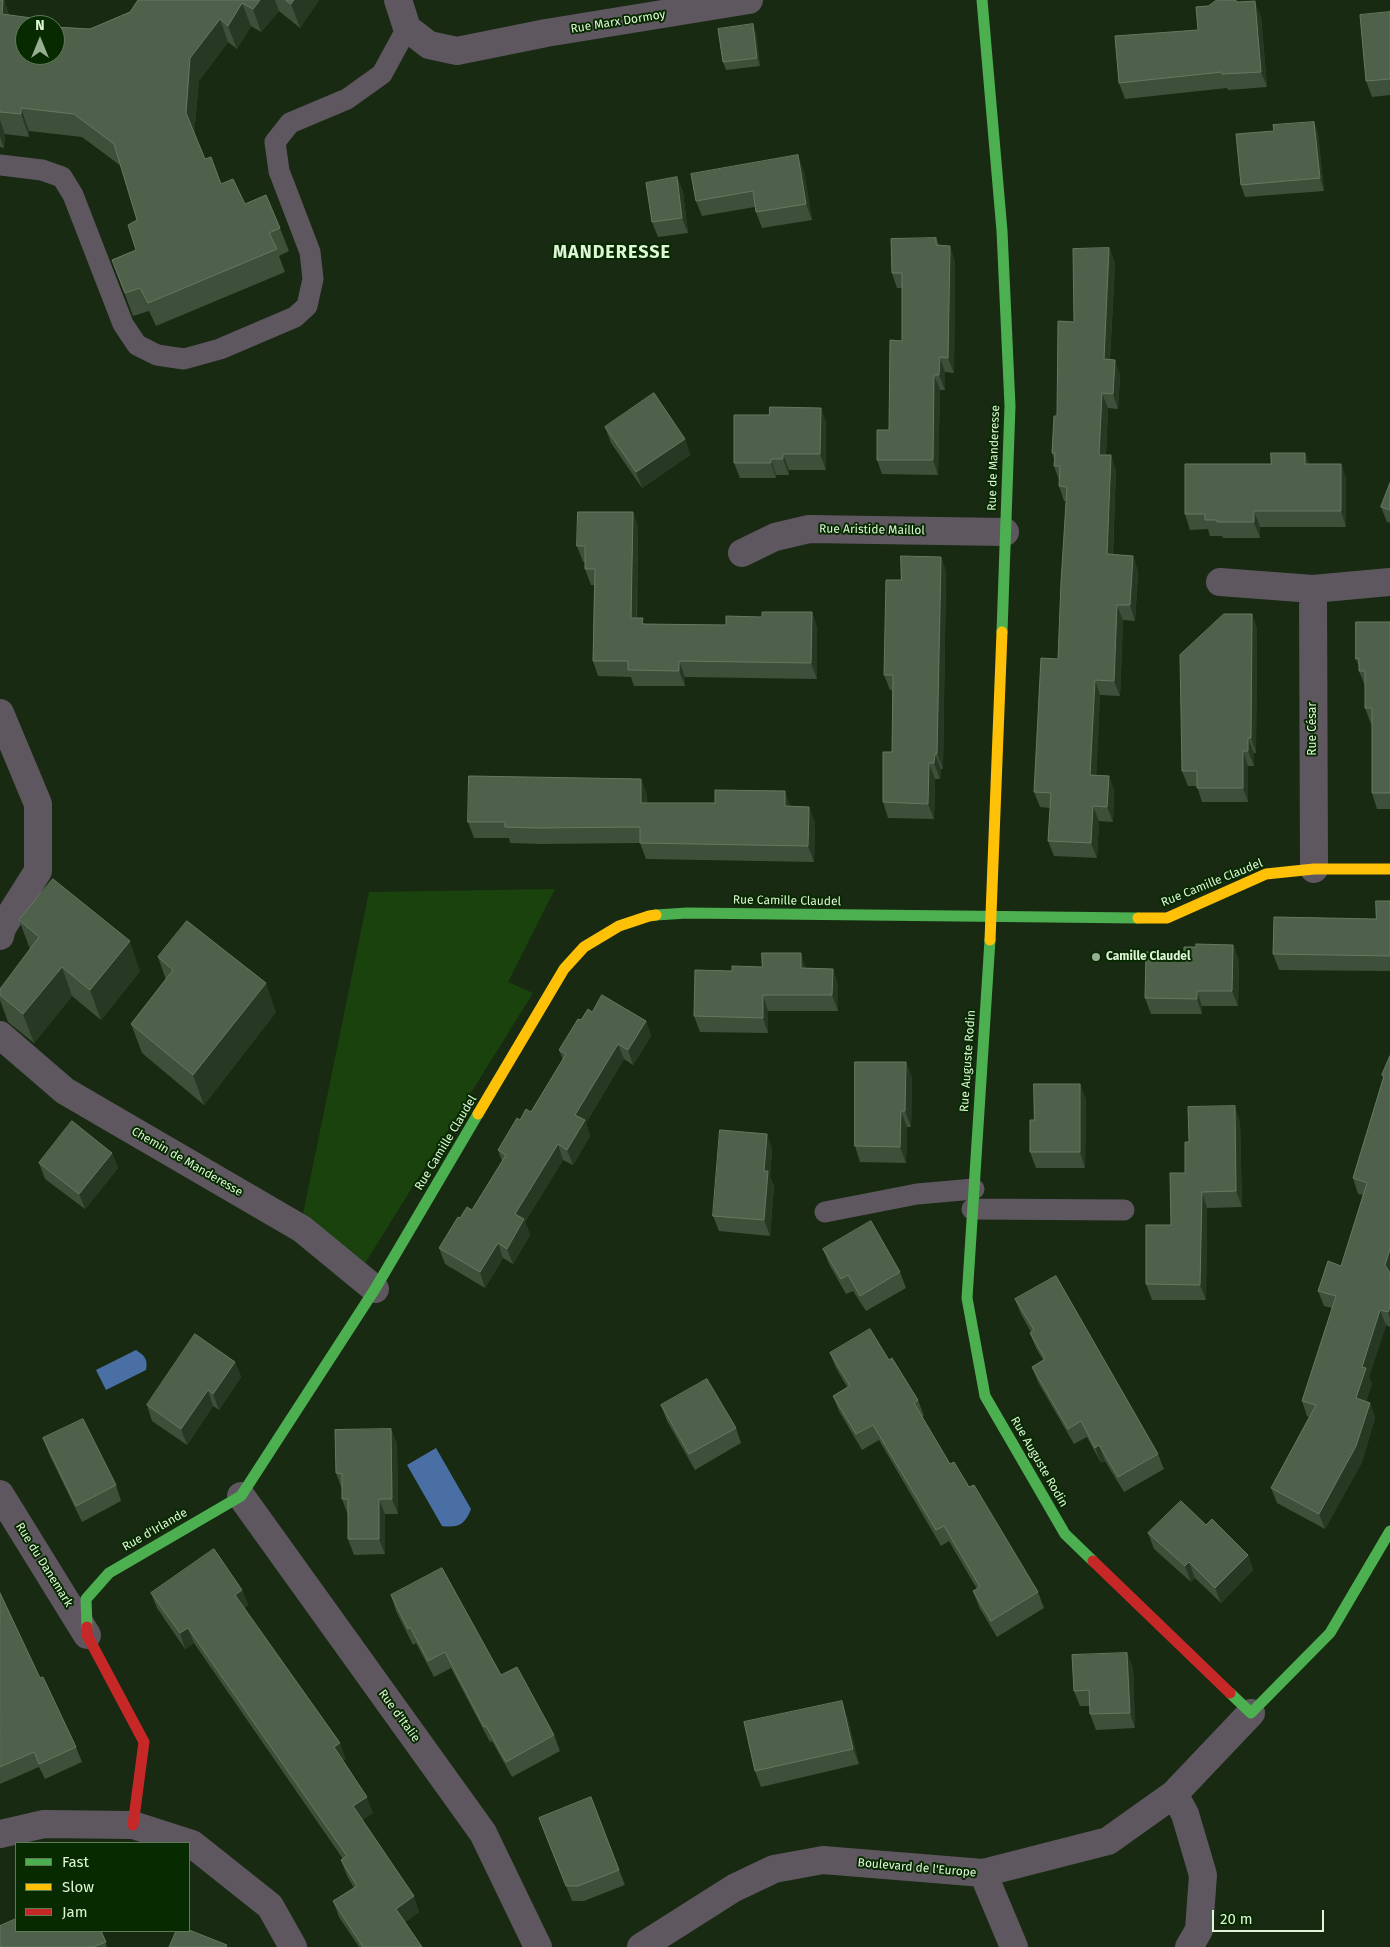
<!DOCTYPE html>
<html>
<head>
<meta charset="utf-8">
<style>
	body { margin:0 }
	#map { position:relative; width:1390px; height:1947px; overflow:hidden; background:#182a12; font-family:"Fira Sans",sans-serif }
	canvas { display:block }
	.legend { position:absolute; left:15px; top:1842px; width:175px; height:90px; box-sizing:border-box; background:#082a00; border:1px solid #5d7c56; margin:0; padding:6px 9px; list-style:none; font-size:15px; color:#dcf6d6 }
	.legend li { display:flex; align-items:center; gap:10px; height:25px }
	.legend b { width:25px; border:1px solid #5d7c56 }
	.north { position:absolute; left:15px; top:15px; width:50px; height:50px; box-sizing:border-box; background:#082a00; border:1px solid #5d7c56; border-radius:50%; rotate:0deg; font-size:14px; font-weight:700; line-height:20px; text-align:center; color:#dcf6d6 }
	.north::after { content:''; display:block; margin:auto; width:18px; height:22px; background:#97af91; clip-path:polygon(50% 0,100% 100%,50% 72%,0 100%) }
	.scale { position:absolute; left:1212px; top:1910px; width:112px; height:22px; box-sizing:border-box; border:2px solid #dcf6d6; border-top:0; padding-left:6px; font-size:15px; line-height:18px; white-space:nowrap; color:#dcf6d6; -webkit-text-stroke:4px #082a00; paint-order:stroke }
</style>
</head>
<body>
<div id="map">
<canvas width="1390" height="1947"></canvas>
<ul class="legend">
<li><b style="height:6px;background:#4caf50"></b>Fast</li>
<li><b style="height:6px;background:#ffc107"></b>Slow</li>
<li><b style="height:6px;background:#c62828"></b>Jam</li>
</ul>
<div class="north">N</div>
<div class="scale">20 m</div>
</div>
<script>
const c = document.querySelector('canvas').getContext('2d');
c.lineJoin = 'round';
function fill(path, color) { c.fillStyle = color; c.fill(path, 'evenodd'); }
function strokePath(path, color, width, dash) { c.strokeStyle = color; c.lineWidth = width; c.lineCap = dash ? 'butt' : 'round'; c.setLineDash(dash || []); c.stroke(path); }
function label(font, color, halo, rows, align = 'center') {
  c.font = font + ' "Fira Sans",sans-serif'; c.lineWidth = 4; c.setLineDash([]); c.textBaseline = 'middle'; c.strokeStyle = halo; c.fillStyle = color; for (const [text, x, y, turn = 0] of rows) {
    c.save(); c.translate(x, y); c.rotate((+turn || 0) * Math.PI / 180); c.textAlign = isNaN(turn) ? turn : align; if (halo) c.strokeText(text, 0, 0); c.fillText(text, 0, 0); c.restore();
  }
}
fill(new Path2D(`
	M555,889L508,982L533,993L351,1286L303,1214L369,892Z`), '#1a420c');
fill(new Path2D(`
	M136,1350C145,1356 148,1359 146,1370L106,1390L96,1370Z
	M436,1448L471,1509C465,1525 458,1528 442,1526L407,1465Z`), '#4a6fa5');
strokePath(new Path2D(`
	M0,165L42,170L62,177L73,195L123,324L137,345L157,355L184,359L220,349L295,317L307,306L313,279L310,252L279,171L275,142L290,123L347,99L382,74L407,28
	M972,1209L1124,1210
	M825,1212L917,1194L974,1189`), '#5f5760', 21);
strokePath(new Path2D(`
	M398,0L407,28L429,45L457,51L546,33L749,0
	M742,553L775,537L809,529L1005,532
	M1220,582L1313,589
	M0,713L38,804V871L2,928L0,936
	M1314,869L1313,589L1390,582
	M0,1035L65,1091L302,1229L375,1289
	M0,1494L87,1635
	M241,1496L483,1833L538,1947
	M1174,1794L1185,1814L1203,1875L1199,1930L1189,1947
	M0,1834L44,1824L133,1825L192,1844L270,1906L293,1947
	M983,1873L1014,1947
	M641,1947L734,1888L774,1869L823,1860L983,1873L1108,1841L1174,1794L1251,1713`), '#5f5760', 28);
strokePath(new Path2D(`
	M982,0L1002,231L1010,406L1002,632
	M656,915L687,913L1138,918
	M990,940L967,1298L985,1396L1065,1534L1093,1561
	M87,1627L86,1599L109,1573L241,1496L375,1289L478,1114
	M1230,1693L1251,1713L1330,1633L1390,1531`), '#4caf50', 11);
strokePath(new Path2D(`
	M1138,918H1167L1266,874L1314,869H1390
	M990,940L1002,632
	M478,1114L564,969L584,947L619,926L649,916L656,915`), '#ffc107', 11);
strokePath(new Path2D(`
	M1093,1561L1230,1693
	M87,1627V1635L144,1742L133,1825`), '#c62828', 11);
fill(new Path2D(`
	M0,0H4L9,15L35,25L90,29L130,12L138,0H319L300,28L279,11L261,32L251,26L237,49L228,42L199,81L194,134L205,159L221,184L245,204L280,228L289,251L279,256L285,272L156,326L149,311L133,316L112,260L136,250L137,220L121,166L82,137L29,131V137L5,134L4,148L0,147Z
	M1390,12V95L1372,97L1366,81Z
	M1261,17L1267,87L1228,90L1227,88L1125,99L1119,83L1198,30Z
	M756,32L760,66L726,70L723,62Z
	M1314,122L1318,134L1324,191L1245,197L1241,185L1274,131Z
	M804,171L812,220L762,228L756,212L755,207L702,216L696,201Z
	M677,177L683,192L688,233L658,237L652,222Z
	M936,238L939,245L955,261L954,373L945,372V390H940L938,475L882,474L877,460L889,430L902,341V288H897L892,273Z
	M1109,248L1115,263L1110,359L1120,375L1118,409L1108,408L1106,455L1116,470L1113,555L1133,556L1138,572L1135,621L1123,620L1120,696L1100,695L1096,775L1109,776L1114,791L1113,822L1099,821L1097,858L1054,856L1048,841L1050,808L1040,807L1034,792L1058,659L1066,501H1064L1059,486V480L1054,466V459L1052,453L1057,416L1074,322Z
	M821,408L826,423V470H789V475H776V478H740L734,463L769,415Z
	M605,427L685,439L690,455L642,488L611,443Z
	M1305,453L1309,464H1341L1346,479V527H1260V538H1223L1222,536H1210L1208,529L1190,530L1185,514L1271,464Z
	M1390,483V523L1387,522L1381,507Z
	M633,512L638,528L637,618L645,624L726,625L762,617L812,612L817,628V679L685,677V686H634L631,677L598,676L593,661L594,585H591L585,569V562H583L577,546Z
	M941,557L946,572L943,769H941L940,779H935L934,819L888,818L883,802L892,752V690H890L884,675L901,580Z
	M1252,614L1257,629L1256,753H1254V766H1248V802H1202L1197,786H1188L1182,771Z
	M1390,622V809H1377L1372,793V724H1371L1365,708V686L1359,671V667L1356,659Z
	M647,794V803L790,806L815,822L814,862L646,859L640,843L541,844L510,843L509,838H474L468,822Z
	M1390,901V971L1279,970L1273,954L1376,919Z
	M19,920L140,971L101,1020L72,996L34,1043L8,1022L0,1000V995L30,949Z
	M1233,945L1239,961L1238,1006H1202V1014H1151L1145,998L1184,953L1196,947Z
	M158,957L276,1012L204,1105L142,1053L131,1024L166,980Z
	M806,968L833,969L838,985V1011H768V1033L700,1032L694,1016L732,971Z
	M592,1012L646,1021L651,1036L633,1065L624,1059L586,1123L590,1136L573,1165L563,1160L525,1222L530,1235L513,1264L503,1258L485,1288L445,1264L439,1248L460,1218L472,1210L502,1161L498,1150L520,1120L531,1112L563,1060L559,1050Z
	M1390,1056V1327L1386,1325L1369,1377L1372,1384L1366,1401L1370,1403L1375,1418L1362,1462L1325,1529L1277,1503L1271,1488L1309,1417L1307,1416L1302,1401L1332,1308L1324,1306L1318,1291L1341,1266L1363,1195L1358,1194L1353,1178L1383,1078L1382,1075Z
	M912,1077L911,1127H907L906,1163L860,1162L855,1146Z
	M1080,1084L1086,1100L1085,1168H1036L1030,1152L1034,1120Z
	M1240,1122L1242,1207L1207,1208L1206,1300H1152L1146,1284L1171,1225L1185,1173L1189,1142Z
	M767,1134L772,1150L770,1177L774,1186L770,1236L719,1231L713,1216Z
	M112,1153L118,1168L85,1209L45,1179L39,1163Z
	M823,1249L900,1272L906,1288L866,1311L853,1291L846,1294L829,1264Z
	M1015,1299L1158,1454L1164,1469L1124,1492L1105,1461L1101,1463L1087,1437L1074,1444L1038,1382L1032,1367L1043,1360L1036,1348L1030,1333L1031,1332L1021,1314Z
	M830,1353L889,1360L918,1400L924,1416L922,1417L950,1464L969,1487L1038,1592L1044,1608L997,1637L979,1607L973,1591L977,1589L949,1541L941,1546L879,1440L862,1450L839,1411L833,1396L847,1387L836,1368Z
	M235,1362L241,1377L219,1410L213,1406L187,1445L152,1421L147,1405Z
	M661,1405L736,1428L741,1443L695,1470L667,1421Z
	M391,1429L397,1444L398,1514H385V1554L354,1555L348,1539V1515L342,1499V1489L336,1473Z
	M43,1438L116,1485L121,1501L82,1522L49,1454Z
	M1206,1525L1248,1555L1253,1570L1221,1603L1195,1578L1191,1582L1154,1549L1148,1533Z
	M242,1590L248,1605L244,1608L346,1759L343,1760L373,1813L362,1820L419,1912L405,1922L422,1947H359L339,1917L333,1901L354,1888L347,1876L341,1860L343,1859L194,1643L185,1649L157,1608L151,1593Z
	M0,1593L40,1678L76,1747L82,1762L45,1779L39,1767L0,1784Z
	M391,1595L501,1675L554,1735L560,1751L512,1777L492,1741L490,1742L451,1668L434,1677L416,1643L413,1645L396,1611Z
	M1133,1668L1135,1728L1096,1730L1090,1714V1706H1080L1074,1691Z
	M847,1716L859,1764L761,1787L755,1771Z
	M591,1797L625,1885L584,1901H572L539,1818Z
	M101,1931L107,1947H0Z`), '#3e503a');
fill(new Path2D(`
	M3,0H4L11,22L2,14Z
	M260,0H275L279,11L261,32L253,9Z
	M294,0H319L300,28L291,4Z
	M1255,1L1261,17L1267,87L1261,72Z
	M242,3L251,26L237,49L228,26Z
	M220,19L228,42L199,81L194,136L186,113L190,58Z
	M753,24L756,32L760,66L757,58Z
	M21,108L29,131V137L21,114Z
	M0,120L5,134L4,148L0,137Z
	M1314,122L1318,134L1324,191L1320,178Z
	M798,155L804,171L812,220L806,204Z
	M677,177L683,192L688,233L682,218Z
	M950,246L955,261L954,373L948,358Z
	M1109,248L1115,263L1109,374L1104,359Z
	M940,357L945,372V390L939,375Z
	M1115,360L1120,375L1118,409L1113,394Z
	M934,375L940,390L938,475L933,460Z
	M1102,393L1108,408L1105,470L1099,455Z
	M821,408L826,423V470L820,454Z
	M685,439L690,455L642,488L636,472Z
	M1305,453L1311,468L1305,464Z
	M783,454L789,470V475L783,459Z
	M1111,455L1116,470L1112,569L1107,554Z
	M771,459L776,475V478L771,463Z
	M1341,464L1346,479V527L1341,511Z
	M1254,511L1260,527V538L1254,522Z
	M633,512L638,528L636,634L631,618Z
	M1133,556L1138,572L1135,621L1130,605Z
	M941,557L946,572L943,769L937,754Z
	M1117,605L1123,620L1120,696L1114,681Z
	M812,612L817,628V679L811,663Z
	M1252,614L1257,629L1256,753L1251,738Z
	M679,661L685,677V686L679,671Z
	M1095,680L1100,695L1096,790L1090,775Z
	M1248,738L1254,753V766L1248,751Z
	M1243,751L1248,766V802L1243,788Z
	M935,754L941,769L940,779L934,763Z
	M929,763L935,779L934,819L928,804Z
	M1109,776L1114,791L1113,822L1107,807Z
	M641,779L647,794L646,819L641,803Z
	M785,791L791,807L785,806Z
	M1093,806L1099,821L1097,858L1091,843Z
	M809,807L815,822L814,862L808,846Z
	M130,941L140,971L101,1020L90,990Z
	M1233,945L1239,961L1238,1006L1232,991Z
	M801,953L806,969L801,968Z
	M62,967L72,996L34,1043L23,1014Z
	M833,969L838,985V1011L832,995Z
	M266,983L276,1012L204,1105L193,1075Z
	M1197,991L1202,1006V1014L1197,999Z
	M763,995L768,1011V1033L763,1018Z
	M646,1021L651,1036L633,1065L628,1050Z
	M618,1044L624,1059L586,1123L590,1136L573,1165L567,1150L575,1115Z
	M906,1062L912,1077L911,1127L905,1111Z
	M1080,1084L1086,1100L1085,1168L1080,1152Z
	M1235,1106L1240,1122L1242,1207L1236,1191Z
	M901,1111L907,1127L906,1163L900,1147Z
	M767,1134L772,1150L770,1177L774,1186L770,1236L764,1220V1171Z
	M558,1144L563,1160L525,1222L530,1235L513,1264L507,1249L515,1214Z
	M112,1153L118,1168L85,1209L79,1194Z
	M1202,1192L1207,1208L1206,1300L1200,1285Z
	M498,1243L503,1258L485,1288L480,1272Z
	M1390,1249V1278L1385,1265Z
	M1390,1307V1318L1388,1312Z
	M1380,1310L1386,1325L1369,1377L1372,1384L1362,1413L1356,1398L1362,1367Z
	M235,1362L241,1377L219,1410L213,1394Z
	M208,1390L213,1406L187,1445L181,1429Z
	M1370,1403L1375,1418L1362,1462L1325,1529L1319,1514Z
	M391,1429L397,1444L398,1514L392,1499Z
	M1099,1445L1105,1461L1101,1463L1095,1448Z
	M379,1499L385,1514V1554L379,1539Z
	M1248,1555L1253,1570L1221,1603L1215,1588Z
	M1189,1562L1195,1578L1191,1582L1185,1566Z
	M242,1590L248,1605L240,1611L235,1595Z
	M188,1628L194,1643L185,1649L180,1633Z
	M1127,1653L1133,1668L1135,1728L1130,1713Z
	M842,1701L847,1716L859,1764L853,1749Z
	M340,1743L346,1759L340,1762L334,1747Z
	M367,1797L373,1813L359,1822L353,1806Z
	M414,1896L419,1912L402,1924L396,1909Z`), '#283923');
const building = new Path2D(`
	M0,0H3L2,14L32,18V25H25V55H55V27L90,29L130,12L138,0H260L253,9L242,3L228,26L220,19L190,58L186,113L205,159L211,157L221,184L233,179L245,204L266,195L280,228L269,233L277,249L148,303L140,288L125,293L112,260L136,250L128,225L137,220L114,144L74,114L21,108V114L0,112Z
	M286,0H294L291,4Z
	M1217,0H1235L1238,2L1255,1L1261,72L1222,74V72L1119,83L1115,36L1198,30L1196,7L1208,6Z
	M1390,12V79L1366,81L1360,15Z
	M753,24L757,58L723,62L718,29Z
	M1314,122L1320,178L1241,185L1236,134L1274,131L1273,125Z
	M798,155L806,204L756,212L753,191L696,201L691,174Z
	M677,177L682,218L652,222L646,183Z
	M936,238V245L950,246L948,358L940,357L939,375H934L933,460H877V430H889L890,340L902,341V273H892L891,239Z
	M1109,248L1104,359L1115,360L1113,394L1102,393L1099,455H1111L1107,554L1133,556L1130,605H1117L1114,681L1095,680L1090,775L1109,776L1107,807L1093,806L1091,843L1048,841L1051,793L1034,792L1041,658L1058,659L1061,582L1067,487L1059,486L1060,466H1054L1055,453H1052L1054,416H1057L1058,321L1074,322L1073,249Z
	M654,393L685,439L636,472L605,427Z
	M770,407L821,408L820,454H783V459H771V463H734V415H769Z
	M1271,453H1305V464H1341V511H1254V522H1217V520H1205V514H1185V464H1271Z
	M1390,483V510L1381,507Z
	M578,512H633L631,618H643L642,624L726,625V616L762,617V612H812L811,663L679,661V671L628,670V661H593L595,569H585V546H577Z
	M901,556L941,557L937,754H935L934,763H929L928,804L883,802V752H892L893,675H884L886,580H901Z
	M1224,614H1252L1251,738H1248V751H1243V788H1197V771H1182L1180,655Z
	M1356,622H1390V793H1372V708H1365V671H1359V658L1356,659Z
	M469,776L641,779V803H715V790L785,791V806L809,807L808,846L640,843V827L536,828L505,827V822H468Z
	M53,879L130,941L90,990L62,967L23,1014L0,995V989L39,937L19,920Z
	M1376,901H1390V956L1273,954L1274,917L1376,919Z
	M187,921L266,983L193,1075L131,1024L173,970L158,957Z
	M1196,944L1233,945L1232,991H1197V999L1145,998L1146,952L1184,953V947H1196Z
	M762,953H801V968L833,969L832,995H763V1018L694,1016L695,970L732,971V966L762,967Z
	M602,995L646,1021L628,1050L618,1044L575,1115L585,1120L567,1150L558,1144L515,1214L524,1219L507,1249L498,1243L480,1272L439,1248L458,1217L460,1218L467,1207L472,1210L506,1155L498,1150L517,1118L520,1120L526,1109L531,1112L566,1054L559,1050L578,1019L581,1020L588,1009L592,1012Z
	M1390,1056V1249L1385,1265L1390,1273V1307L1388,1312L1380,1310L1362,1367L1366,1368L1356,1398L1370,1403L1356,1446L1319,1514L1271,1488L1316,1405L1302,1401L1336,1296L1318,1291L1328,1261L1341,1266L1367,1183L1353,1178L1384,1076L1382,1075Z
	M855,1062H906L905,1111H901L900,1147L855,1146Z
	M1034,1084H1080V1152H1030V1120H1034Z
	M1235,1106L1236,1191L1202,1192L1200,1285L1146,1284V1225H1171L1170,1173H1185V1142H1189L1188,1107Z
	M72,1121L112,1153L79,1194L39,1163Z
	M720,1130L767,1134L764,1171H768L764,1220L713,1216Z
	M871,1221L900,1272L860,1296L848,1275L841,1279L823,1249Z
	M1056,1276L1158,1454L1118,1477L1099,1445L1095,1448L1081,1421L1068,1429L1032,1367L1045,1359L1030,1333L1034,1330L1015,1299Z
	M870,1329L889,1360L892,1358L918,1400L914,1403L950,1464L954,1462L969,1487L974,1485L1038,1592L991,1621L973,1591L980,1587L944,1526L936,1530L873,1425L856,1434L833,1396L850,1386L830,1353Z
	M195,1334L235,1362L213,1394L208,1390L181,1429L147,1405Z
	M707,1379L736,1428L689,1454L661,1405Z
	M83,1419L116,1485L76,1506L43,1438Z
	M391,1429L392,1499H379V1539H348V1499H342V1474L336,1473L335,1430Z
	M1181,1501L1206,1525L1212,1519L1248,1555L1215,1588L1189,1562L1185,1566L1148,1533Z
	M214,1549L242,1590L235,1595L340,1743L334,1747L367,1797L353,1806L414,1896L396,1909L422,1947H363L333,1901L357,1886L341,1860L347,1856L188,1628L180,1633L151,1593Z
	M442,1568L501,1675L517,1667L554,1735L506,1762L486,1726L484,1727L445,1652L428,1661L410,1627L408,1629L391,1595Z
	M0,1593L40,1678L43,1677L76,1747L39,1764L34,1752L0,1767Z
	M1127,1653L1130,1713L1090,1714L1089,1690L1074,1691L1072,1655Z
	M842,1701L853,1749L755,1771L744,1722Z
	M591,1797L619,1870L578,1886H566L539,1818Z
	M16,1919V1931H101L106,1942L93,1947H0V1926Z
	M189,1930L227,1945L226,1947H169L176,1931Z`);
fill(building, '#4f614b');
strokePath(building, '#657960', 1);
for (const [x, y, r, color] of [
	[1096,957,5,"#97af91"]
]) { const dot = new Path2D(); dot.arc(x, y, r, 0, 2 * Math.PI); c.fillStyle = color; c.fill(dot); strokePath(dot, '#082a00', 2); }
label('12px', '#dcf6d6', '#082a00', [
	["Rue Marx Dormoy",618,22,-9],
	["Rue de Manderesse",994,458,-88],
	["Rue Aristide Maillol",872,530,1],
	["Rue César",1313,729,-90],
	["Rue Camille Claudel",1212,883,-22],
	["Rue Camille Claudel",787,901,1],
	["Rue Auguste Rodin",968,1061,-86],
	["Rue Camille Claudel",446,1143,-59],
	["Chemin de Manderesse",187,1162,30],
	["Rue Auguste Rodin",1039,1462,60],
	["Rue d'Irlande",155,1530,-30],
	["Rue du Danemark",44,1565,58],
	["Rue d'Italie",399,1716,54],
	["Boulevard de l'Europe",917,1868,5]
]);
label('bold 12px', '#dcf6d6', '#082a00', [
	["Camille Claudel",1106,957]
], 'left');
c.letterSpacing = '1px';
label('bold 18px', '#dcf6d6', '#082a00', [
	["MANDERESSE",612,253]
]);
c.letterSpacing = '0px';
</script>
</body>
</html>
